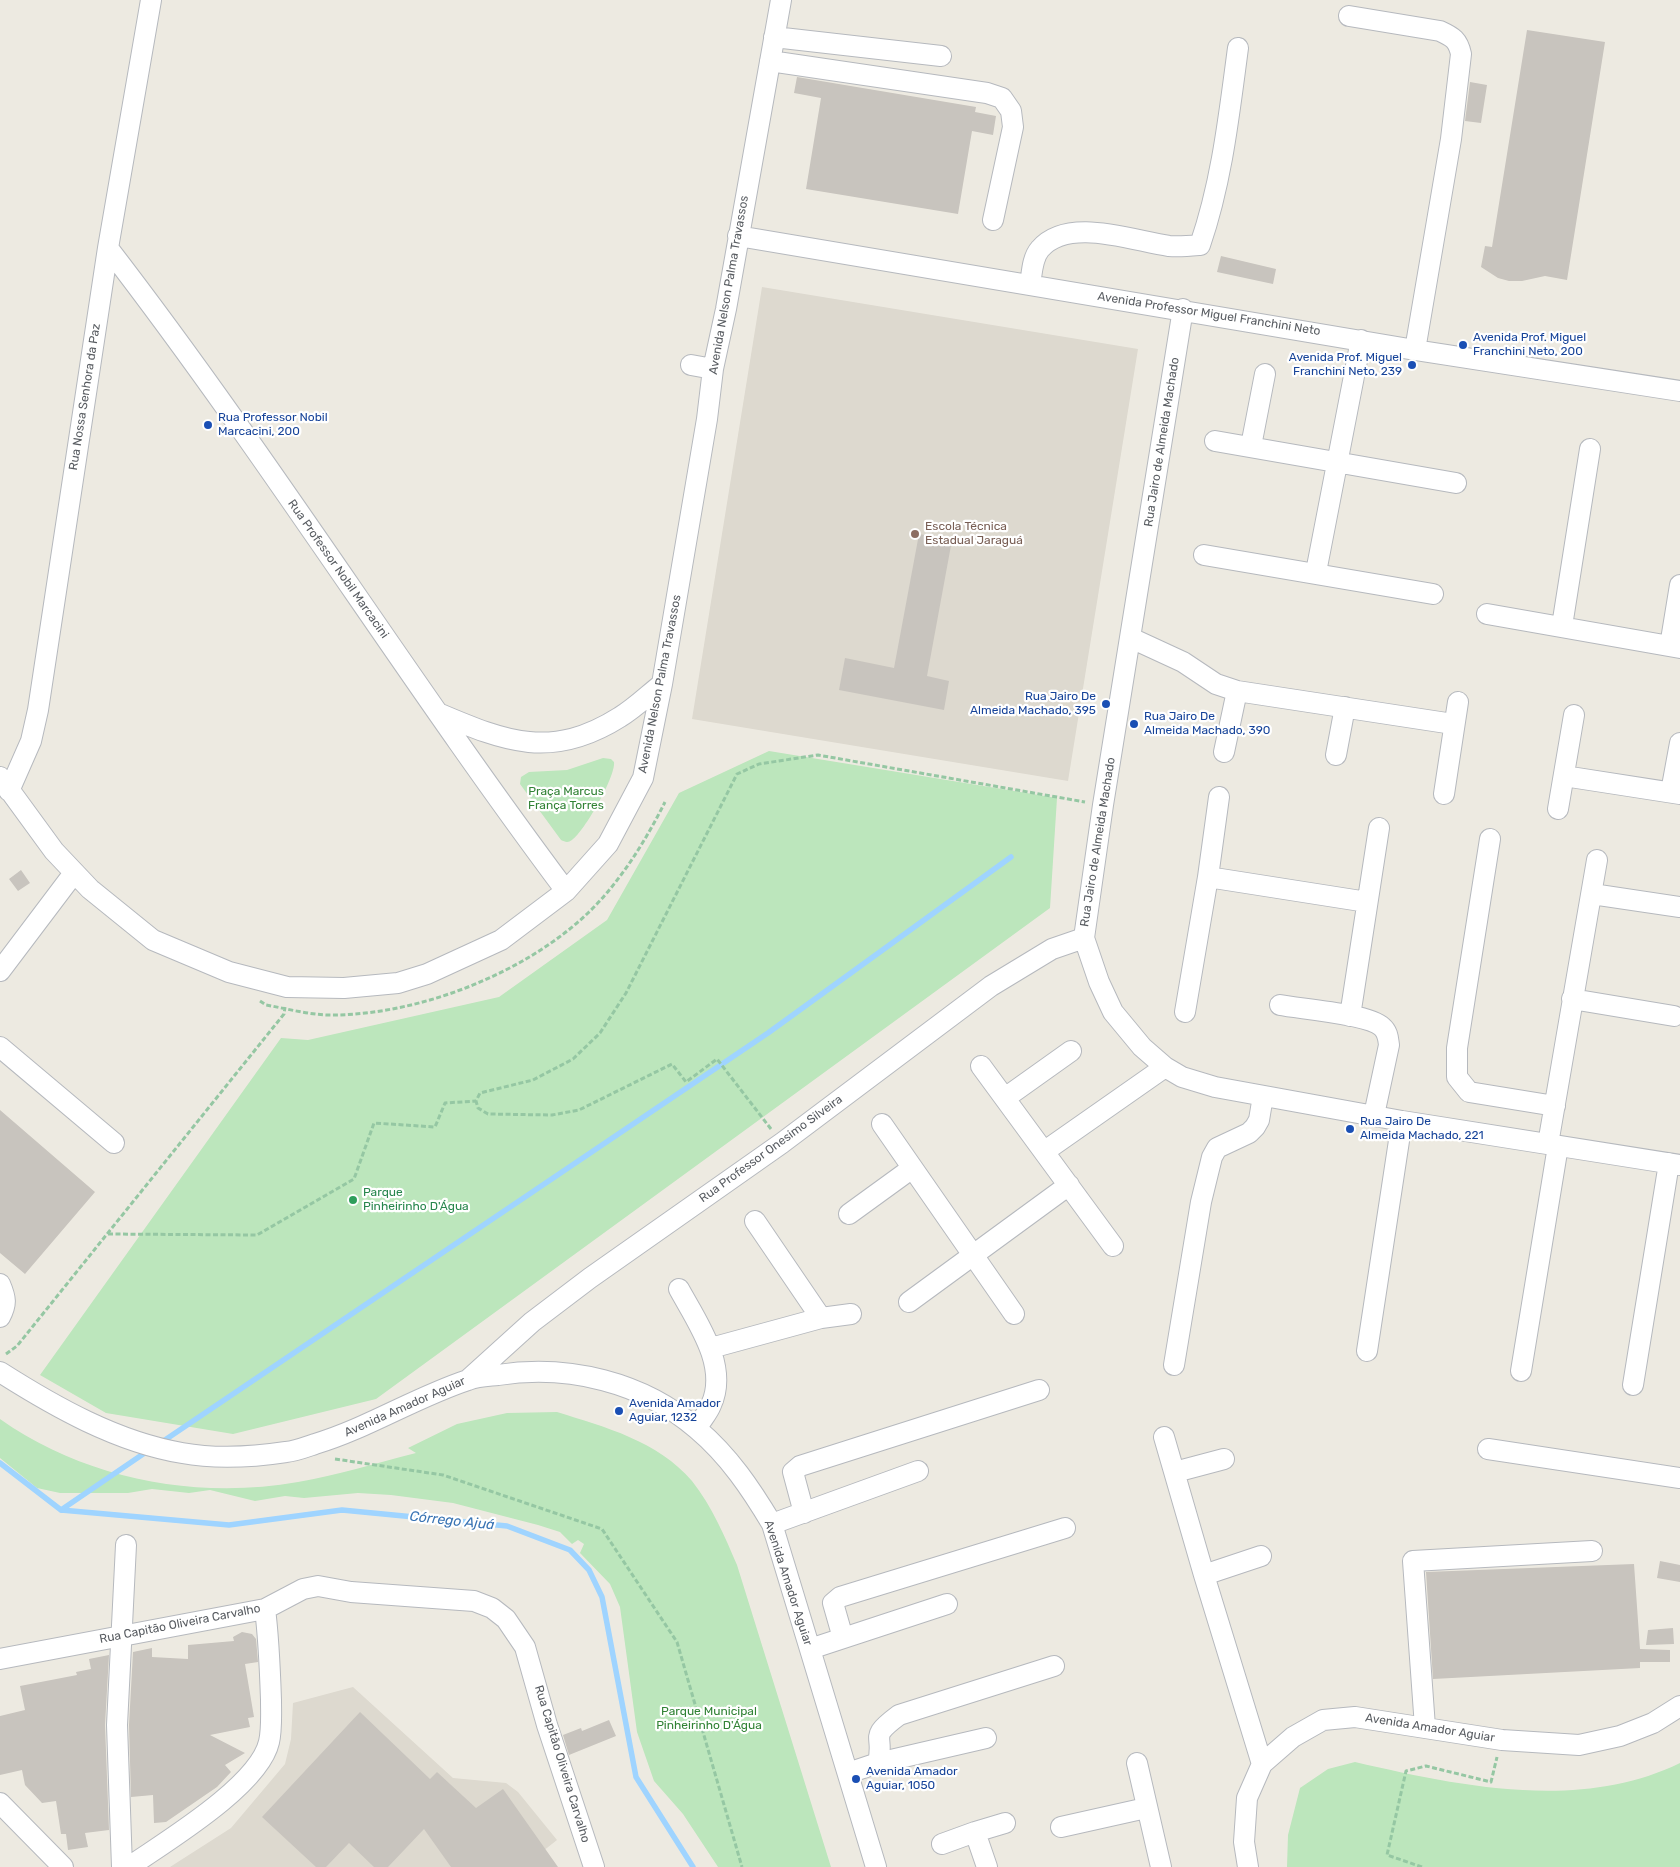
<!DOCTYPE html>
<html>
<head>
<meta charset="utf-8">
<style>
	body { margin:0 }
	canvas { display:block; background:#edeae1 }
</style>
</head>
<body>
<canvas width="1680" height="1867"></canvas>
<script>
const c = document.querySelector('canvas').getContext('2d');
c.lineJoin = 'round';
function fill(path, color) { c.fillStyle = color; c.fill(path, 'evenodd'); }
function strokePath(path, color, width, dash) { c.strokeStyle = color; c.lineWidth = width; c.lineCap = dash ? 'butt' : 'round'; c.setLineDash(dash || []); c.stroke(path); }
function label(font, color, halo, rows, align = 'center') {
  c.font = font + ' Rubik,sans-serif'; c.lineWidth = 4.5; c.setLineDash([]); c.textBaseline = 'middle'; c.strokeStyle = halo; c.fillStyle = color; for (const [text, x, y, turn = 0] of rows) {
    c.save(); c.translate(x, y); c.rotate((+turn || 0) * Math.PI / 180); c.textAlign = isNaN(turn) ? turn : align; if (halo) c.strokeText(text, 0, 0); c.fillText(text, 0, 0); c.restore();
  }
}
fill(new Path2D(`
	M762,287L1138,349L1068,781L692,719Z
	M353,1687L453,1778L506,1783L518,1792L557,1840L523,1867H170L231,1828L285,1764L291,1739L293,1703Z`), '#ddd9cf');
fill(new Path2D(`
	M769,751L1057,798L1050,908L376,1399L233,1434L106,1413L40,1375L281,1038L308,1040L499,997L607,920L679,793Z
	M603,758L611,759L614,762C616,776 584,832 572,840C568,843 565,842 561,840L520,784L521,777L529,772L567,770Z
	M557,1412C605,1427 658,1441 692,1481C712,1506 725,1537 737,1565L831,1867H718L683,1814L654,1781L637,1732L620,1607L610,1584L580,1553L584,1544L578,1540L572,1544L560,1532L538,1525L453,1503L391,1495L358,1493L304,1498L285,1496L255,1501L210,1490L189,1493L152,1489L128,1493H60L37,1488L0,1458V1419C85,1479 196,1500 298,1482C337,1475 377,1463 416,1453L408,1448L457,1424L507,1413Z
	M1355,1762C1459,1786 1580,1812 1680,1763V1867H1287L1288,1835L1300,1788L1328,1769Z`), '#bce6bc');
strokePath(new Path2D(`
	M159,1444L768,1033L1011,857
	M0,1463L61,1510L229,1525L342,1510L507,1526L570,1550L589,1570L602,1597L636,1777L693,1867
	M61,1510L149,1450`), '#9fd4ff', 5.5);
fill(new Path2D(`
	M1527,30L1605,42L1567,280L1545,276L1522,281H1509L1498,278L1481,267L1485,246L1492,247Z
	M797,77L976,107L975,112L996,116L993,135L972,131L958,214L806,189L821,98L794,93Z
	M1470,82L1487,85L1481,123L1465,121Z
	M1221,256L1276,269L1273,284L1217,272Z
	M919,534L952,540L927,676L949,681L944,710L839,690L845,658L894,668Z
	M21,870L30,883L18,891L9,879Z
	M0,1110L95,1192L25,1274L0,1253Z
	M1660,1561L1680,1565V1582L1657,1578Z
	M1634,1564L1640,1649L1670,1650V1662H1640V1668L1433,1679L1426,1572Z
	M1673,1628L1674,1644L1646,1645L1648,1630Z
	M242,1632L252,1634L256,1639L258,1662L245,1664L254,1717L248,1718L250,1727L210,1735L245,1753L225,1765L231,1772L217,1787L166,1822L154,1823L153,1795L131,1797L129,1725L133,1652L152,1648V1657L188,1659V1645L234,1641L233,1637Z
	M109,1655L105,1725L109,1830L85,1833L88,1847L68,1850L66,1834H61L56,1801L42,1803L25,1785L22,1770L0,1775V1716L25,1710L20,1686L77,1675L76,1672L91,1669L89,1659Z
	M360,1712L430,1779L437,1772L476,1808L503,1789L558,1867H451L424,1829L388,1867H374L349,1843L326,1867H316L262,1817Z
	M609,1720L616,1736L569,1755L563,1735L581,1728L582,1731Z`), '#c8c4be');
const minor = new Path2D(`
	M1349,16L1440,31C1453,37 1458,40 1461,54L1451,139L1415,350
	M774,37L941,56
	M770,61L987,93L1002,98L1011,111L1013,127L993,220
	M738,236L1415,350L1680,391
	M108,248C269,457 408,680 566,891
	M1030,285C1032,273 1032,258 1040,249C1068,216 1133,241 1169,246C1179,247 1189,246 1200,245C1222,181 1229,115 1238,48
	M1183,309L1103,805L1084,938L1099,982L1113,1012L1142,1047L1165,1067L1182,1077L1215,1087L1402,1121L1680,1165
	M691,365L713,369
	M1215,441L1456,483
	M1251,446L1265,374
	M1204,555L1433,594
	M1316,572L1361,340
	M1487,614L1680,648
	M1562,626L1590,449
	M1131,638L1183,662L1216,684L1237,691L1453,724
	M1670,646L1680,585
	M438,713C506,742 552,760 620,717C635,708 648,695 662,684
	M1224,752L1237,691
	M1336,755L1345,707
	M1564,776L1680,794
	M0,777L54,851L90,889L153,940L229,972L287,987L344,988L398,983L427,974L501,940L566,891L608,844L643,778L662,684L707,419L713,369L726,309L781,0
	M9,791L31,741L38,710L108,248L151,0
	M1671,792L1680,743
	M1444,794L1458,702
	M1558,809L1574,715
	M1490,839L1457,1048V1077L1469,1092L1555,1106
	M1208,877L1219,797
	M1592,894L1680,907
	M0,971L74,873
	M1572,999L1674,1016
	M1280,1005C1301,1009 1369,1014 1382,1027C1388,1032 1388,1038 1389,1045L1374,1115
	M1185,1012L1208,877L1367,902
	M1350,1016L1379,828
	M0,1047L114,1143
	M981,1066L1113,1246
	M1005,1098L1071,1051
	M882,1124L1014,1314
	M1548,1144L1597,860
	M1045,1151L1165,1067
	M849,1214L911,1169
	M755,1221L821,1318
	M0,1284C6,1298 7,1304 0,1317
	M679,1289C697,1322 729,1366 711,1405C708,1413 701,1420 697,1428
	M909,1302L1069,1185
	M711,1348L821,1318L851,1314
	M1367,1351L1402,1121
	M1174,1365L1201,1202L1212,1157L1217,1148L1249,1133L1255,1127L1259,1120L1263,1096
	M1521,1371L1558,1146
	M0,1372C55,1407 117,1442 182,1453C215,1459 253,1457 286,1452C296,1451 306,1447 315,1444C368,1428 416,1397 468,1380C477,1376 488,1376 498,1375C568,1364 643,1382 697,1429C729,1456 751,1489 772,1524L876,1867
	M469,1379L532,1322L590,1278L782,1143L991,986L1052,949L1084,938
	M1633,1385L1669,1163
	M1164,1437L1204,1575L1262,1764
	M1488,1449L1680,1478
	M1175,1472L1224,1459
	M804,1513L793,1472L800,1466L1039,1390
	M772,1524L918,1471
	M1204,1575L1261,1556
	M843,1638L833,1603L840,1597L1065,1528
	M810,1649L947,1604
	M0,1659L265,1609L303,1589L318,1586L351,1592L474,1601L492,1608L506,1619L525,1647L547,1725L594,1867
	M1425,1727L1413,1561L1592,1551
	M878,1763L986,1738
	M1137,1763L1161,1867
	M848,1773L878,1763C885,1733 867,1739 899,1715L1054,1666
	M0,1803L63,1867
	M1061,1827L1146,1808
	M975,1832L1005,1823
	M942,1844L975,1832L987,1867
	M122,1867L117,1725L126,1545
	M129,1867C165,1842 259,1786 269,1742C272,1729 271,1714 271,1700C270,1670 269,1640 265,1609
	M1248,1867L1244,1842L1247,1798L1262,1764L1293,1737L1323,1720L1355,1717L1502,1740L1579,1745L1620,1736L1653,1723L1680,1706`);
strokePath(minor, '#b6b9be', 22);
strokePath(new Path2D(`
	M260,1001L266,1005C289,1009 313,1016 337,1015C423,1013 525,973 588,913C620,882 645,842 665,802
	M771,1129L717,1059L686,1082L672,1064L579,1110L552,1115L488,1114L478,1108L476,1101L480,1093L533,1080L573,1059L600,1033L626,993L737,774L759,764L818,755L1085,802
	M108,1234L257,1235L354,1179L374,1123L435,1127L445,1103L476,1101
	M6,1354L17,1346L284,1014L285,1007
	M335,1459L443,1475L602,1529L677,1642L742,1867
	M1422,1867L1387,1855L1406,1771L1426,1766L1491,1782L1497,1757`), '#95c7a3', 3, [5, 2.5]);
strokePath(minor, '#fff', 20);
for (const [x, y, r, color] of [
	[1463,345,5,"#1a4fb4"],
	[1412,365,5,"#1a4fb4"],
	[208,425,5,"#1a4fb4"],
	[915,534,5,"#8d6e63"],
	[1106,704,5,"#1a4fb4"],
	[1134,724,5,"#1a4fb4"],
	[1350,1129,5,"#1a4fb4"],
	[353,1200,5,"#2e9e5b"],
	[619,1411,5,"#1a4fb4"],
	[856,1779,5,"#1a4fb4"]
]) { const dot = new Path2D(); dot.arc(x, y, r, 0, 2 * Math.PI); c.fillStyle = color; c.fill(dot); strokePath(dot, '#fff', 2); }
label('12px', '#595d62', '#fff', [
	["Avenida Nelson Palma Travassos",729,285,-80],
	["Avenida Professor Miguel Franchini Neto",1209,314,9],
	["Rua Nossa Senhora da Paz",85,397,-81],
	["Rua Jairo de Almeida Machado",1162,442,-81],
	["Rua Professor Nobil Marcacini",338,569,55],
	["Avenida Nelson Palma Travassos",660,684,-79],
	["Rua Jairo de Almeida Machado",1098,842,-81],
	["Rua Professor Onesimo Silveira",771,1149,-36],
	["Avenida Amador Aguiar",405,1407,-24],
	["Avenida Amador Aguiar",788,1583,72],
	["Rua Capitão Oliveira Carvalho",180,1624,-11],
	["Avenida Amador Aguiar",1430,1728,9],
	["Rua Capitão Oliveira Carvalho",562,1764,73]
]);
label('12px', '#164399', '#fff', [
	["Avenida Prof. Miguel",1473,338],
	["Franchini Neto, 200",1473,352],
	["Avenida Prof. Miguel",1402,358,"right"],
	["Franchini Neto, 239",1402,372,"right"],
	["Rua Professor Nobil",218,418],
	["Marcacini, 200",218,432],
	["Rua Jairo De",1096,697,"right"],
	["Almeida Machado, 395",1096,711,"right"],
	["Rua Jairo De",1144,717],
	["Almeida Machado, 390",1144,731],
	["Rua Jairo De",1360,1122],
	["Almeida Machado, 221",1360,1136],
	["Avenida Amador",629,1404],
	["Aguiar, 1232",629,1418],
	["Avenida Amador",866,1772],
	["Aguiar, 1050",866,1786]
], 'left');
label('12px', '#785e54', '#fff', [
	["Escola Técnica",925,527],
	["Estadual Jaraguá",925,541]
], 'left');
label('12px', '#318235', '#fff', [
	["Praça Marcus",566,792],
	["França Torres",566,806],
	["Parque Municipal",709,1712],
	["Pinheirinho D'Água",709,1726]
]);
label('12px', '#27864d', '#fff', [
	["Parque",363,1193],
	["Pinheirinho D'Água",363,1207]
], 'left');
label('italic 14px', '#3a74b4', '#fff', [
	["Córrego Ajuá",452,1521,6]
]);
</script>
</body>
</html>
